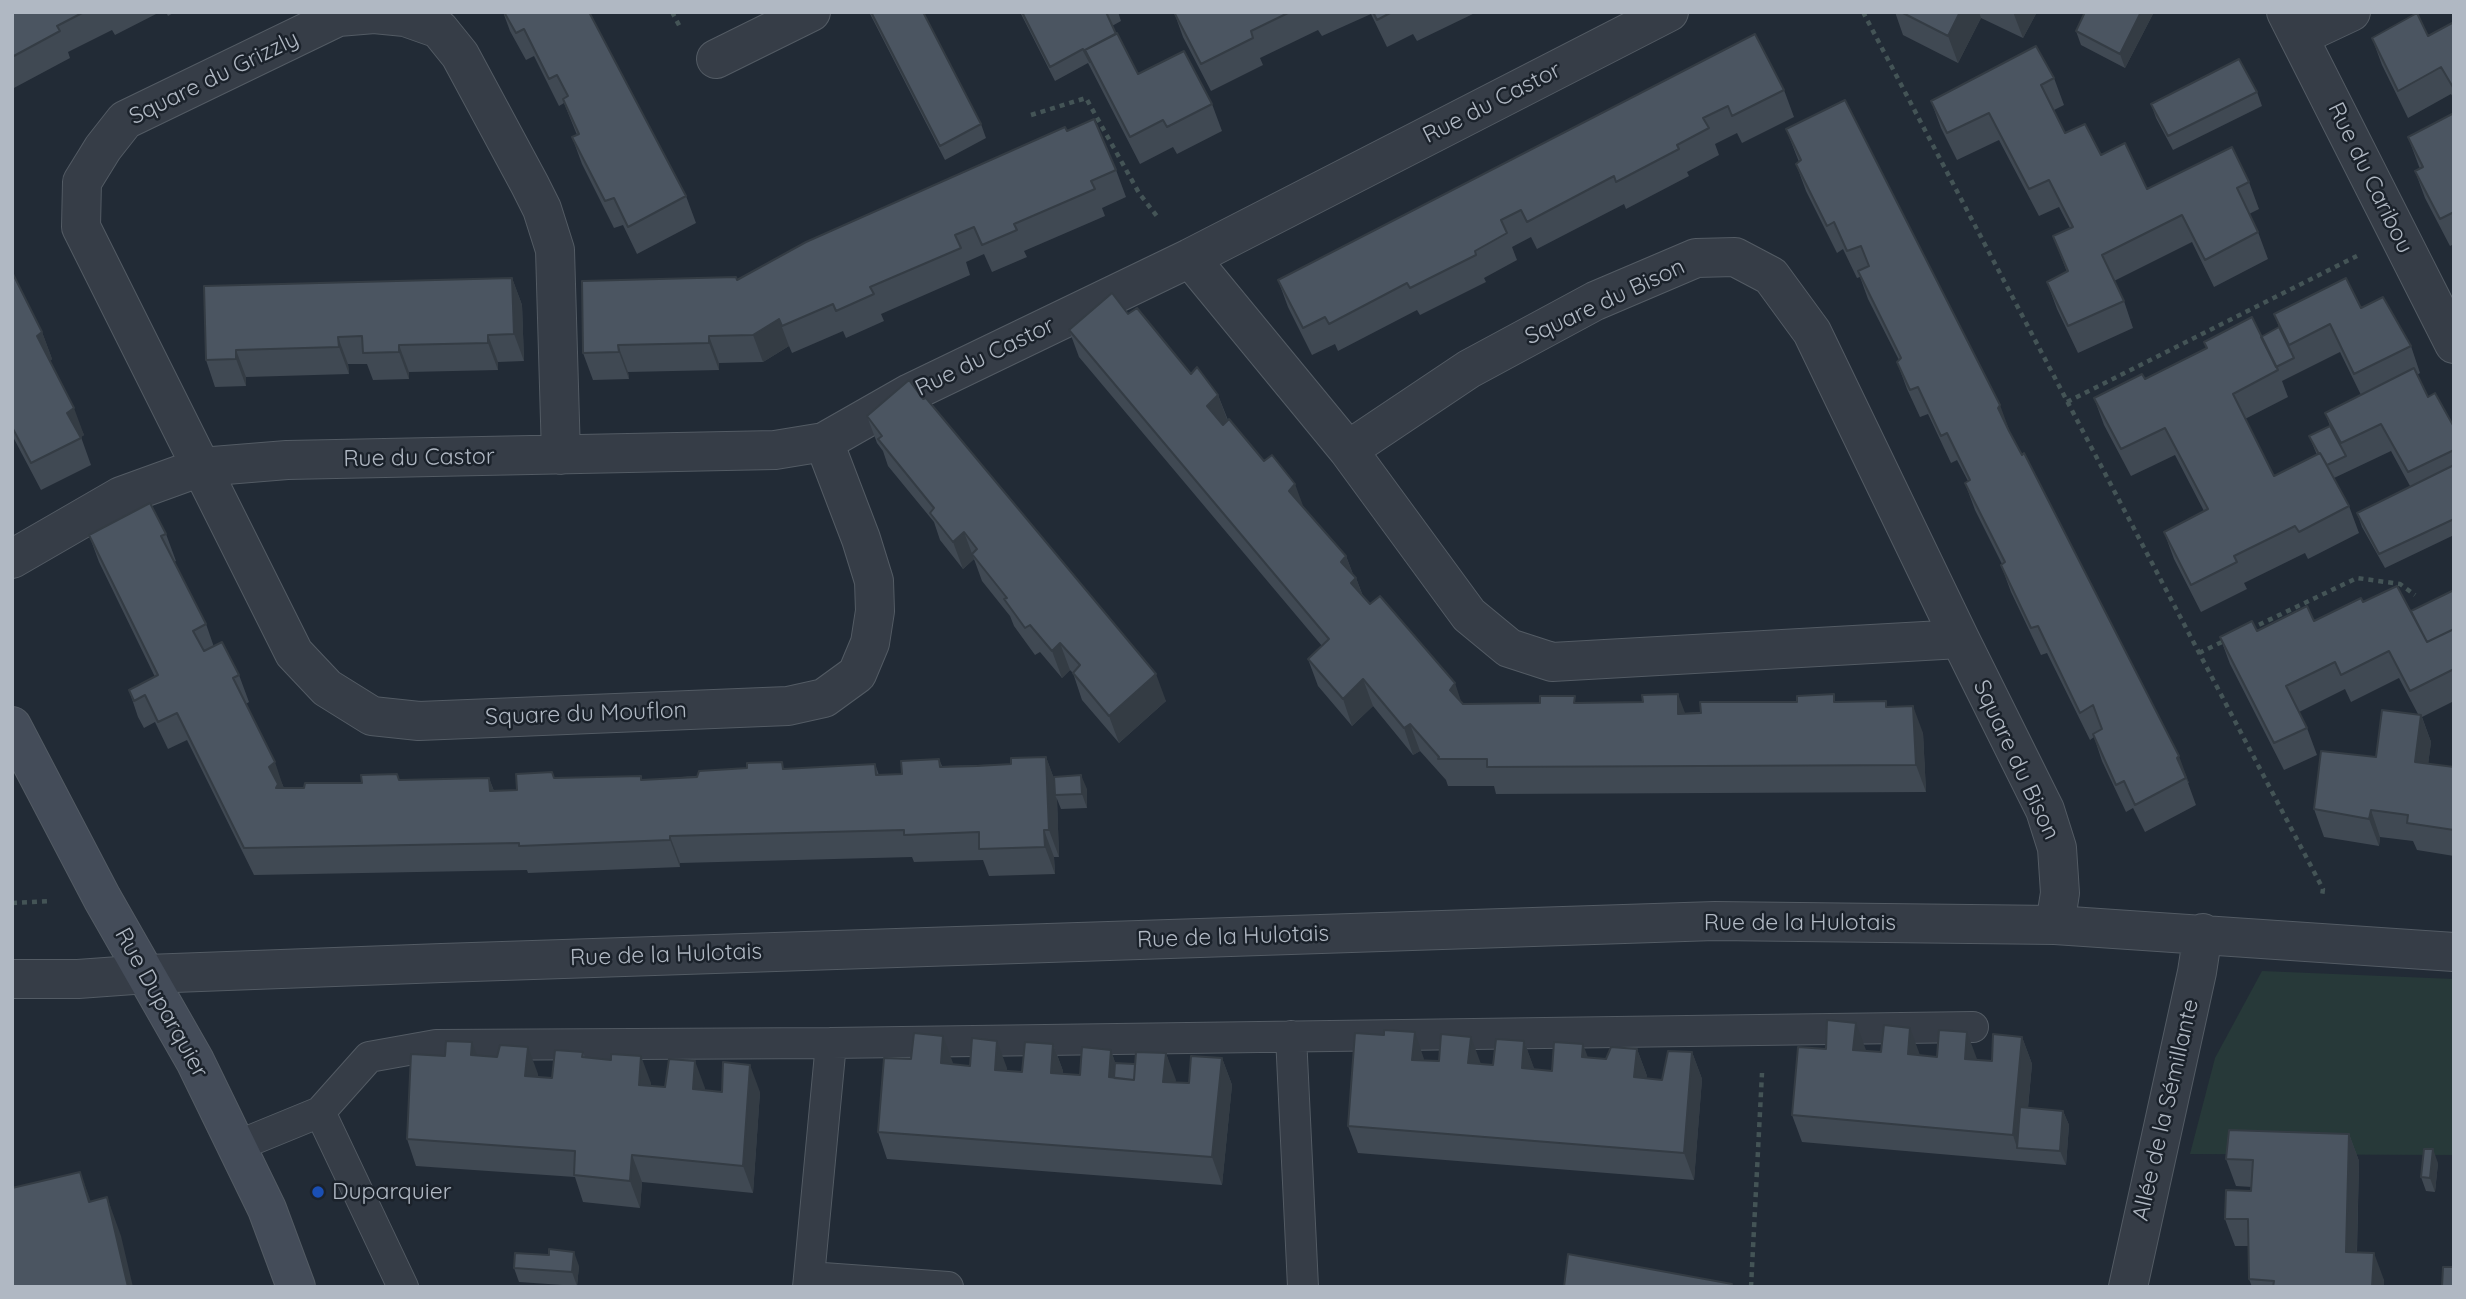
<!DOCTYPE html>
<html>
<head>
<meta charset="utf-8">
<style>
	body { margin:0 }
	#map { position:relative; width:2466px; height:1299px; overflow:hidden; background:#222b36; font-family:Quicksand,sans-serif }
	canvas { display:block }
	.frame { position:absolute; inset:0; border:14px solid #b0b8c3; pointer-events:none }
</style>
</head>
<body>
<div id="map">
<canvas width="2466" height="1299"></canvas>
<div class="frame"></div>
</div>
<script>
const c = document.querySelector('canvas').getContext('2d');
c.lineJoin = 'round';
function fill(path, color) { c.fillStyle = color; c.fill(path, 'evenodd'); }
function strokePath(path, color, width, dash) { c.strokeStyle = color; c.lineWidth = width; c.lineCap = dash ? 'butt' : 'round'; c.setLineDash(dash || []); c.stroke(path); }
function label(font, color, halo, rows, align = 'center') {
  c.font = font + ' Quicksand,sans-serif'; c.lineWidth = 5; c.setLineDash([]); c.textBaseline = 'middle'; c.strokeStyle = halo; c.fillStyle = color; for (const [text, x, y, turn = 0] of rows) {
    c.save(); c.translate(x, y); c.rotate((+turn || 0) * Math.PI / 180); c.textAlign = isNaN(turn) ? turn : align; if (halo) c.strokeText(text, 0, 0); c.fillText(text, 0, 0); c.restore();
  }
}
fill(new Path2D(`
	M2262,971L2454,979V1155L2190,1154L2215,1058Z`), '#273939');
const lane = new Path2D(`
	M1291,1036L1303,1287
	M320,1112L403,1287
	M237,1146L320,1112L369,1057L436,1045L831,1043L1973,1027
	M809,1277L831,1043
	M808,1287L809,1277L948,1287`);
const street = new Path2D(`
	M2286,12L2454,344
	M2300,36L2351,12
	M716,59L811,12
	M1190,258L1348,450L1469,615L1509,648L1552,662L1960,639
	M1348,450L1469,369L1595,301L1696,258L1735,257L1771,276L1812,332L1960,639L2045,810L2057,848L2060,893L2055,925
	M561,455L555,250L542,209L530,185L460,55L439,29L405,17L374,14L338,17L125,120L103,148L82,182L81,227L294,653L327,688L372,716L419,721L788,706L824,698L857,674L870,643L875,611L874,581L861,539L824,442
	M12,559L121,496L201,467L287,460L775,450L824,442L910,393L1190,258L1669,12
	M12,979H78L147,974L442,963L1715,921L2055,925L2454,952
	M2128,1287L2197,972L2203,933`);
const secondary = new Path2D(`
	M12,726L102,898L195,1061L267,1209L296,1287`);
strokePath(lane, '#535b64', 32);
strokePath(street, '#535b64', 40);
strokePath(secondary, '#535b64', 40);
strokePath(new Path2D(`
	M672,12L680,27
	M1863,12L2323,889L2322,896
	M1031,115L1086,98L1139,193L1159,219
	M2067,402L2357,256
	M2250,629L2357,578L2400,584L2415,595
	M2199,653L2226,640
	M12,903L50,901
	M1751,1287L1762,1073`), '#445456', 4.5, [5, 5]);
strokePath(lane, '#363d47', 30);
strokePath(street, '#363d47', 38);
strokePath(secondary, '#444c59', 38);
fill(new Path2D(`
	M12,12H160L115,35L112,30L68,52L70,58L12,89Z
	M166,12H175L168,16Z
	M503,12H589L686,196L696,223L637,254L623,225L614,228L582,164L572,137L577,135L564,103L559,106L534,56L526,60L510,31Z
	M869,12H923L981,124L986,138L945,160Z
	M1020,12H1118L1121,21L1112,26L1138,74L1212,104L1222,131L1177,154L1173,147L1140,164L1088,63L1055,81Z
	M1174,12H1477L1417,41L1413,34L1387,47L1371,14L1322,36L1318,30L1260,58L1263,65L1211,91L1183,37Z
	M1895,12H2037L2023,38L1981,18L1958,63L1903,35Z
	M2085,12H2154L2125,68L2081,45L2076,31Z
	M2454,22V99L2451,94L2408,118L2382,65L2372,38L2428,36Z
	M1755,34L1784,90L1794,117L1742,143L1737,133L1715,144L1719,155L1687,172L1689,176L1626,209L1624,204L1537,249L1531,237L1512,247L1517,260L1484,278L1486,282L1420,315L1417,310L1338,351L1335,344L1312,355L1288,307L1278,280Z
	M2054,78L2064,105L2054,110L2065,133L2101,155L2147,189L2249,182L2259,209L2249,214L2258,232L2268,259L2214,287L2192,242L2114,281L2124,301L2133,328L2078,353L2057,309L2047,282L2067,272L2053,236L2070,228L2059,207L2039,216L1999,140L1957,160L1941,128L1931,101Z
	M2257,92L2262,106L2173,150L2156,118L2151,104Z
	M2454,113V244L2450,246L2425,198L2415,171L2420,169L2408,137Z
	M1786,129L2010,432L2189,783H2188L2196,805L2145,832L2133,808L2126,812L2102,761L2094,737L2090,740L2047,653L2041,655L2011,592L2001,565L2002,564L1975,510L1965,483L1968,481L1957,460L1951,463L1928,414L1920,417L1907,389L1897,362L1899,360L1868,299L1860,277L1857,278L1843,249L1837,253L1806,191L1796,164L1799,162Z
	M1067,131L1116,170L1126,197L1102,208L1105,216L1024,251L1027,257L992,272L984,254L966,262L970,275L881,314L884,321L846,338L843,331L792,353L789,346L763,362L719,363V370L628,372L629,379L593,380L583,353L737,280Z
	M12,272L42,332L52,359L50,361L84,435L81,437L91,465L41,490L12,435Z
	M512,278L522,305L524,361L498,362V370L409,372V379L373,380L367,364H348L349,374L246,377V386L215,387L206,360L204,286Z
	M2361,308L2411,346L2420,373L2417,375L2428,397L2454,427V535L2385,568L2362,527L2357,513L2410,486L2391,451L2334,478L2349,506L2359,533L2308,559L2305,553L2244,583L2247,589L2201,612L2174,559L2164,532L2204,511L2175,455L2131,476L2104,425L2094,398L2145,379L2207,348L2204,342L2262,337L2279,327L2274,314ZM2340,352L2361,395L2325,413L2330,426L2309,436L2317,455L2274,476L2245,419L2288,397L2282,381Z
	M1128,314L1191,374L1218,395L1228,420L1346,556L1353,574L1356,578L1363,596L1463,704L1577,703L1685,713L1836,702L1888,707L1923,733L1926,792L1496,794L1494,786H1448L1446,780L1420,751L1413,755L1373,706L1352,726L1318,686L1308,659L1322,646L1079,357L1069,330Z
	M923,399L1166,701L1119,743L1082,700L1073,673L1070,670L1062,678L1040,652L1035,655L1014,626L1010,616L982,581L974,559L963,569L940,540L934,522L888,466L883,451L877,443L867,416Z
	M166,534L176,561L174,562L206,624L214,647L239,675L249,702L246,704L284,788H304L399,780L489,778L494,791L517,790L554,778L643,780L785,769L875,764L879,775L902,774L939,759L942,766L1011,764L1046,757L1054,779L1087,789V808L1061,809L1057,799L1059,857H1054L1055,874L989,876L983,860L914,862L912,857L680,863V867L528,873L527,870L254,875L187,740L168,749L155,722L144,728L138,717L129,690L155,677L99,562L89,535Z
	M2454,590V701L2422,717L2431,742L2428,764L2454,767V856L2417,850L2413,841L2380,837L2379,846L2324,837L2314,809L2376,757L2418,714L2399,678L2351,702L2345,689L2299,712L2307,728L2317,755L2284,770L2230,664L2220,637L2314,621L2363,602L2411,611Z
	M2022,1037L2032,1064L2028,1108L2063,1111L2069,1125L2066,1165L1802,1142L1792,1115L1826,1049L1866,1051L1992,1061Z
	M1524,1041L1534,1069L1552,1071L1588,1057L1606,1059L1637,1049L1647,1076L1646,1078L1662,1080L1692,1052L1702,1079L1694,1180L1358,1153L1348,1126L1424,1060L1493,1065Z
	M1053,1044L1063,1071V1074L1080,1075L1111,1050L1115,1063L1135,1064L1166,1053L1175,1082L1189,1083L1222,1058L1232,1085L1222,1185L887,1159L878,1132L953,1063V1065L970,1066L1007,1068V1071L1022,1072Z
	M583,1052L585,1057L651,1083V1086L705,1088V1090L722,1092H760L753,1193L642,1182L640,1208L583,1202L575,1177L416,1166L407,1139L445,1056H477L538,1074V1077L552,1078Z
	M2349,1134L2359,1161L2357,1253L2384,1280V1287H2252L2249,1279V1246H2235L2225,1219L2251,1191L2252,1187L2236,1186L2226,1159Z
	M2438,1163L2435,1192L2426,1191L2421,1177Z
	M579,1266L577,1286L519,1282L514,1268Z`), '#404953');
fill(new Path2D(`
	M1960,12H1979L1981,18L1958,63L1948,36Z
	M2013,12H2037L2023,38Z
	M2141,12H2154L2125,68L2120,54Z
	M512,278L522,305L524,361L514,334Z
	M779,319L789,346L763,362L753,335Z
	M42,332L52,359L47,363L37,336Z
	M488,335L498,362V370L488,343Z
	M709,336L719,363V370L709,343Z
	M338,337L348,364L349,374L339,347Z
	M399,345L409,372V379L399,352Z
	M618,345L628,372L629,379L619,352Z
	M236,350L246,377V386L236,359Z
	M1218,395L1228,422L1217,433L1207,406Z
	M2000,405L2010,432L1998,408Z
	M74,408L84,435L77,440L67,413Z
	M1295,484L1305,511L1289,491Z
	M964,532L974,559L963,569L953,542Z
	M1346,556L1355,580L1356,578L1366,605L1361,610L1341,562Z
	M1060,643L1070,670L1062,678L1052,651Z
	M1156,674L1166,701L1119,743L1109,716Z
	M1363,679L1373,706L1352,726L1343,699Z
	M1455,683L1464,710L1450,690Z
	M1678,694L1688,721L1678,714Z
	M1913,706L1923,733L1926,792L1916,765Z
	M2421,715L2431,742L2425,789L2415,762Z
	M1410,724L1420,751L1413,755L1404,728Z
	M2179,756L2189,783H2188L2177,758Z
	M1046,757L1056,784L1055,795L1057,799L1059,857L1049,830Z
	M275,762L284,789L276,788L269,767Z
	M1081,775L1087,789V808L1082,794Z
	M489,778L499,805L490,791Z
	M2371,810L2380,837L2379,846L2369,819Z
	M1044,830L1054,857L1055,874L1045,847Z
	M670,836L680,863V867L670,840Z
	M1856,1023L1866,1050H1853Z
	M1910,1028L1920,1055L1918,1081L1908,1054Z
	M1415,1032L1424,1059L1421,1087L1412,1060Z
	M1967,1032L1977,1059H1965Z
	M943,1036L953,1063L950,1090L941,1063Z
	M1471,1037L1481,1064L1468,1063Z
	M2022,1037L2032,1064L2024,1148H2017L2013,1135Z
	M997,1041L1007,1068L1005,1097L995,1070Z
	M1524,1041L1534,1068L1532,1095L1522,1068Z
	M472,1042L482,1069L471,1055Z
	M1053,1044L1063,1071L1061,1100L1051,1073Z
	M1583,1044L1593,1071L1582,1057Z
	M528,1047L538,1074L535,1103L525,1076Z
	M1637,1049L1647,1076L1644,1104L1634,1077Z
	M1111,1050L1120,1077V1091L1109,1077Z
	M1692,1052L1702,1079L1694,1180L1684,1153Z
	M1166,1053L1176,1080L1173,1109L1163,1082Z
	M641,1056L651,1083L649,1112L639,1085Z
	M1222,1058L1232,1085L1222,1185L1212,1157Z
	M695,1061L705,1088L703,1116L693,1089Z
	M750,1065L760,1092L753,1193L743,1166Z
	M2063,1111L2069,1125L2066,1165L2060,1151Z
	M2349,1134L2359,1161L2356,1280L2346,1252Z
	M2433,1149L2438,1163L2435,1192L2430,1178Z
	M632,1155L642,1182L640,1208L630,1181Z
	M80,1172L94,1210L89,1202Z
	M107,1197L121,1236L133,1287H128Z
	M574,1252L579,1266L577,1286L572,1272Z
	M2374,1253L2384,1280V1287H2372Z`), '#343c44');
const building = new Path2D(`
	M12,12H84L57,26L60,31L12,57Z
	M504,12H589L686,196L628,227L614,198L605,201L572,137L579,134L563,99L568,96L557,75L549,79L524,29L516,33Z
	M871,12H923L981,124L940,146Z
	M1022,12H1106L1116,34L1085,50L1090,62L1083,49L1050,67Z
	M1174,12H1290L1251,31L1253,38L1201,64Z
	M1373,12H1392L1377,20Z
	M1901,12H1960L1948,36Z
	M2085,12H2141L2120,54L2076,31Z
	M2417,13L2428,36L2454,22V89L2441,67L2398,91L2372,38Z
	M1117,33L1138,74L1184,51L1212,104L1167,127L1163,120L1130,137L1085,50Z
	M1755,34L1784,90L1732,116L1728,106L1703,118L1709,128L1677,145L1679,149L1616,182L1614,176L1527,222L1521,210L1501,220L1507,233L1475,251L1476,255L1410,288L1407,283L1329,324L1325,317L1303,328L1278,280Z
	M2036,46L2054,78L2041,85L2065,133L2085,124L2101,155L2125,143L2147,189L2232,147L2249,182L2237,188L2258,232L2205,260L2182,215L2102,255L2124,301L2068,326L2047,282L2068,271L2053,236L2073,227L2049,180L2029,189L1989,113L1947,133L1931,101Z
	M2239,59L2257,92L2168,136L2151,104Z
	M1845,100L2000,405L1998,408L2009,431L2022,455L2024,453L2179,756L2177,758L2186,778L2135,805L2124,781L2116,785L2093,734L2102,729L2093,705L2080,713L2038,626L2031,628L2001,565L2005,562L1965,483L1970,480L1947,433L1941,436L1918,387L1910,390L1897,362L1901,358L1858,271L1869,266L1861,246L1847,251L1834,222L1827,226L1796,164L1801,160L1786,129Z
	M2454,113V212L2440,219L2415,171L2423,167L2408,137Z
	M1094,119L1116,170L1091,181L1095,189L1014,224L1017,230L982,245L974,227L955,235L961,248L870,287L874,294L836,311L833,304L782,326L779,319L753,335L709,336V343L618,345L619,352L583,353L582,281L736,277L737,280L806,242L1065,127L1067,131Z
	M12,272L42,332L37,336L74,408L67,413L81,438L31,463L12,427Z
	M512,278L514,334L488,335V343L399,345V352L363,353L362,336L338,337L339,347L236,350V359L206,360L204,286Z
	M2346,278L2361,308L2383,297L2411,346L2354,374L2330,324L2289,345L2274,314Z
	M1112,293L1128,314L1137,308L1191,374L1197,367L1218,395L1207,406L1223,425L1229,419L1264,461L1272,455L1295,484L1289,491L1346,556L1341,562L1356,578L1351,583L1370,604L1380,596L1455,683L1450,690L1463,704L1540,703V696H1575L1574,703L1643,702L1642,695L1678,694V714L1701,713L1700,702H1797V696L1834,694V702L1886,701V707L1913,706L1916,765L1487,767V759H1438L1439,757L1410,724L1404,728L1363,679L1343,699L1308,659L1329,639L1069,330Z
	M2252,317L2278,370L2233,394L2274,476L2320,453L2349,506L2299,532L2295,526L2234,556L2237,562L2191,585L2164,532L2208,509L2165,428L2121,449L2094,398L2142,374L2145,379L2207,348L2204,342Z
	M2279,327L2294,358L2276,367L2261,337Z
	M2414,368L2428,397L2435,393L2454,427V450L2408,472L2381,424L2341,443L2325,413Z
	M909,380L923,399L926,398L1156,674L1109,716L1073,673L1080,665L1060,643L1052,651L1030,625L1025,628L1004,599L1007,598L972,554L977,549L964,532L953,542L930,513L934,508L878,439L882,436L867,416Z
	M2330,426L2346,456L2327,465L2320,453L2319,454L2309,436Z
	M2454,465V519L2379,554L2357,513Z
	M150,503L166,534L161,536L206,624L193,631L204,651L222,642L239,675L233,678L275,762L269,767L278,784L276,788H304L305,783H362L361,775L397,774L399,780L489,778L490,791L517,790L516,774L552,772L554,778L641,776V780L697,777L699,771L747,768V763L782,762L783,769L875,764L876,775L902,774L901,761L939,759L940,767L977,766L1011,764V758L1046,757L1049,830H1044L1045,847L979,849V832L904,835V830L670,836V840L519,846V843L244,848L177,713L158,722L145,695L134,701L129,690L158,675L89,535Z
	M2397,586L2427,642L2454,629V669L2410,691L2389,651L2341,675L2335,662L2286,686L2307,728L2274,743L2220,637L2252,621L2257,631L2307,606L2314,621L2361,598L2363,602Z
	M2454,590V629L2427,642L2411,611Z
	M2382,710L2421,715L2415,762L2454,767V830L2407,823L2408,815L2371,810L2369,819L2314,809L2321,751L2376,757Z
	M1081,775L1082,794L1055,795L1054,777Z
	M1827,1020L1856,1023L1853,1050L1881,1052L1884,1025L1910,1028L1908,1054L1937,1057L1939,1030L1967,1032L1965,1059L1992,1061L1993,1034L2022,1037L2013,1135L1792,1115L1798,1047L1826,1049Z
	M1384,1030L1415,1032L1412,1060L1439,1061L1441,1034L1471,1037L1468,1063L1493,1065L1496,1039L1524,1041L1522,1068L1552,1071L1554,1042L1583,1044L1582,1057L1606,1059L1611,1047L1637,1049L1634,1077L1662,1080L1668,1051L1692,1052L1684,1153L1348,1126L1355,1033L1384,1035Z
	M914,1033L943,1036L941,1063L970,1066L972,1038L997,1041L995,1070L1022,1072L1025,1042L1053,1044L1051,1073L1080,1075L1082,1047L1111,1050L1109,1077L1134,1080L1136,1052L1166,1053L1163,1082L1189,1083L1191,1056L1222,1058L1212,1157L878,1132L884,1058L911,1059Z
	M446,1041L472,1042L471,1055L497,1057L500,1045L528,1047L525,1076L552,1078L555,1050L583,1052L582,1057L611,1060V1054L641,1056L639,1085L665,1087L669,1059L695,1061L693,1089L722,1092L723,1062L750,1065L743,1166L632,1155L630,1181L574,1175L575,1151L407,1139L411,1054L445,1056Z
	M1115,1063L1135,1064L1134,1080L1114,1078Z
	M2020,1107L2063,1111L2060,1151L2017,1148Z
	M2229,1130L2349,1134L2346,1252L2374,1253L2372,1287H2273L2274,1281L2249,1279L2248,1219H2225L2226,1190L2251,1191L2253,1160L2226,1159Z
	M2424,1149H2433L2430,1178L2421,1177Z
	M80,1172L89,1202L107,1197L128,1287H12V1188Z
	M549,1249L574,1252L572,1272L514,1268L515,1253L549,1255Z
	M1568,1254L1732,1284L1731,1287H1564Z
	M2443,1267H2454V1287H2442Z`);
fill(building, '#4b5561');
strokePath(building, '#343c44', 2);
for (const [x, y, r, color] of [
	[318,1192,7,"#1a4fb4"]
]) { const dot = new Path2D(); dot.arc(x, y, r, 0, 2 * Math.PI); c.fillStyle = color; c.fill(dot); strokePath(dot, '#1b222b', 2.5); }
label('23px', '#b0b8c3', '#1b222b', [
	["Square du Grizzly",214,78,-26],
	["Rue du Castor",1492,103,-27],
	["Rue du Caribou",2370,178,64],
	["Square du Bison",1605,302,-25],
	["Rue du Castor",985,357,-26],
	["Rue du Castor",419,458,-1],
	["Square du Mouflon",586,714,-2],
	["Square du Bison",2016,760,65],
	["Rue de la Hulotais",1800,923],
	["Rue de la Hulotais",1233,937,-2],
	["Rue de la Hulotais",666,955,-2],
	["Rue Duparquier",161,1003,61],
	["Allée de la Sémillante",2166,1110,-77]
]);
label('23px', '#b0b8c3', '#1b222b', [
	["Duparquier",332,1192]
], 'left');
</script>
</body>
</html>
